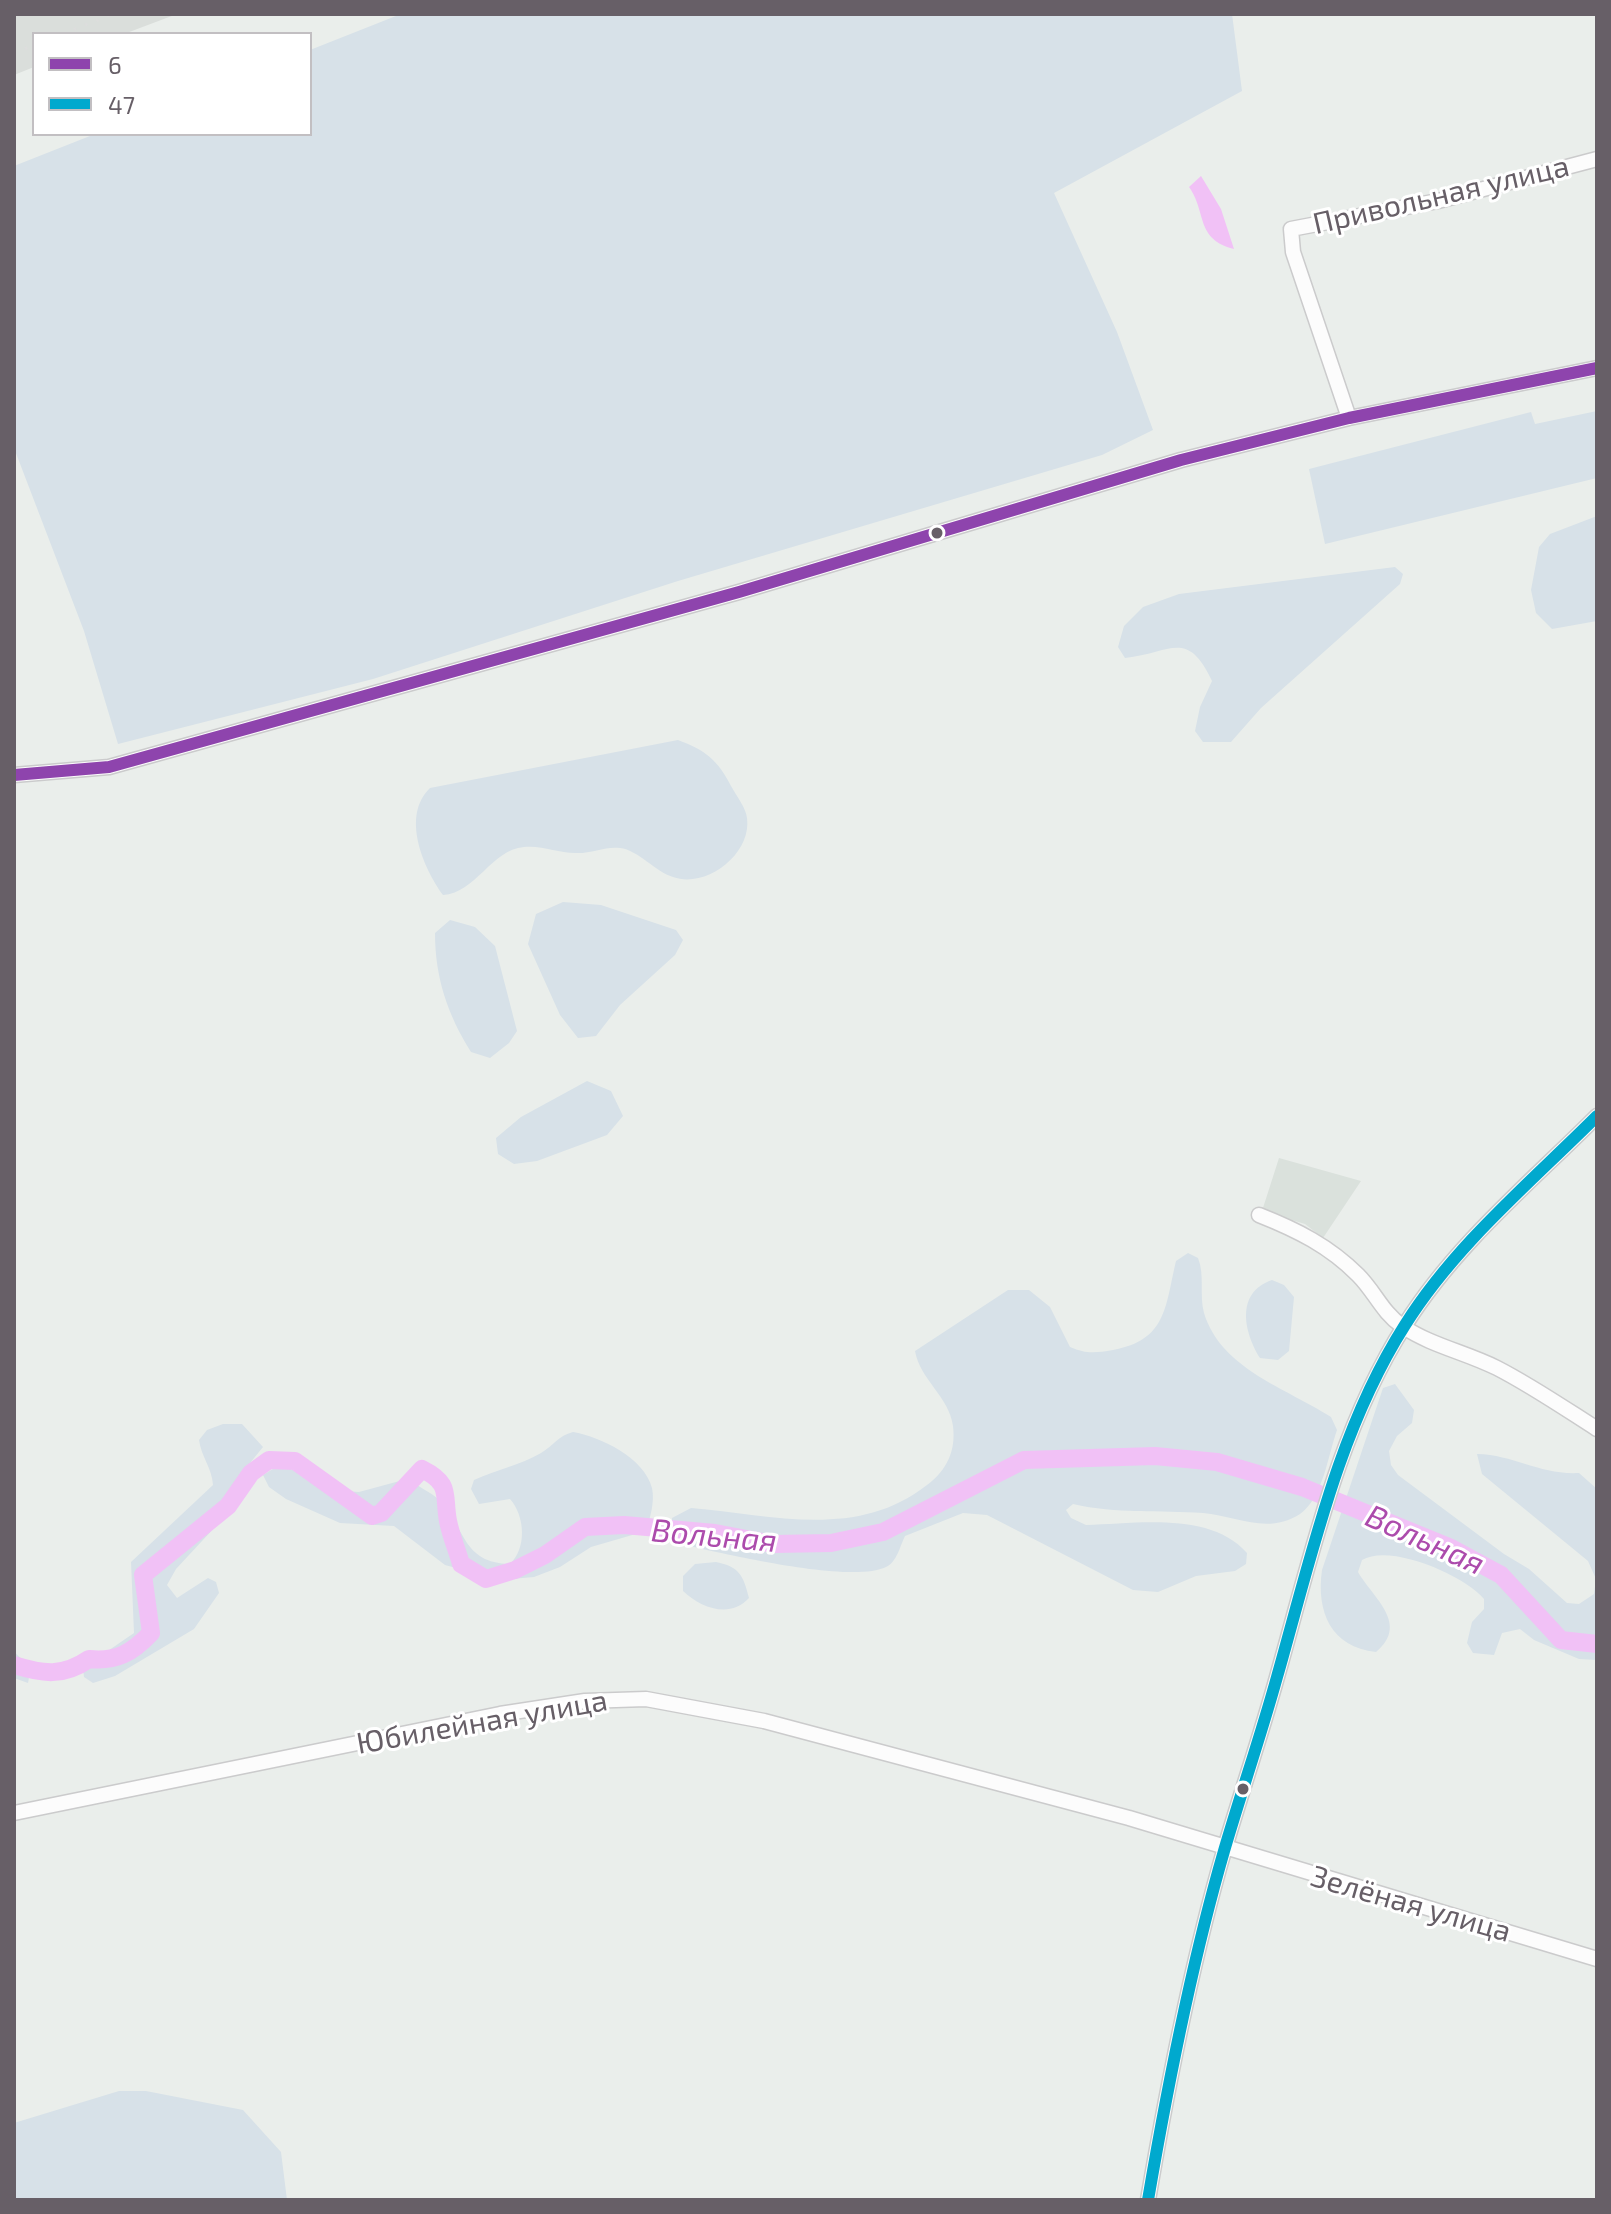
<!DOCTYPE html>
<html>
<head>
<meta charset="utf-8">
<style>
	body { margin:0 }
	#map { position:relative; width:1611px; height:2214px; overflow:hidden; background:#eaeeeb; font-family:"Exo 2",sans-serif }
	canvas { display:block }
	.frame { position:absolute; inset:0; border:16px solid #675f67; pointer-events:none }
	.legend { position:absolute; left:32px; top:32px; width:280px; height:104px; box-sizing:border-box; background:#fff; border:2px solid #c2bfc2; margin:0; padding:10px 14px; list-style:none; font-size:24px; color:#675f67 }
	.legend li { display:flex; align-items:center; gap:16px; height:40px }
	.legend b { width:40px; border:2px solid #c2bfc2 }
</style>
</head>
<body>
<div id="map">
<canvas width="1611" height="2214"></canvas>
<div class="frame"></div>
<ul class="legend">
<li><b style="height:10px;background:#8e44ad"></b>6</li>
<li><b style="height:10px;background:#00a9ce"></b>47</li>
</ul>
</div>
<script>
const c = document.querySelector('canvas').getContext('2d');
c.lineJoin = 'round';
function fill(path, color) { c.fillStyle = color; c.fill(path, 'evenodd'); }
function strokePath(path, color, width, dash) { c.strokeStyle = color; c.lineWidth = width; c.lineCap = dash ? 'butt' : 'round'; c.setLineDash(dash || []); c.stroke(path); }
function label(font, color, halo, rows, align = 'center') {
  c.font = font + ' "Exo 2",sans-serif'; c.lineWidth = 6; c.setLineDash([]); c.textBaseline = 'middle'; c.strokeStyle = halo; c.fillStyle = color; for (const [text, x, y, turn = 0] of rows) {
    c.save(); c.translate(x, y); c.rotate((+turn || 0) * Math.PI / 180); c.textAlign = isNaN(turn) ? turn : align; if (halo) c.strokeText(text, 0, 0); c.fillText(text, 0, 0); c.restore();
  }
}
fill(new Path2D(`
	M14,14H177L124,34H34V67L14,75Z`), '#dadedb');
fill(new Path2D(`
	M1279,1158L1361,1181L1323,1238L1305,1224L1262,1211Z`), '#dae1dc');
fill(new Path2D(`
	M401,14H1232L1242,91L1054,193L1117,332L1153,430L1102,455L678,581L373,679L118,744L84,631L14,448V166L95,134H310V50Z
	M1597,411V478L1325,544L1309,469L1531,412L1535,424Z
	M1597,516V621L1552,629L1536,613L1531,590L1539,547L1550,534Z
	M1395,567L1403,574L1400,584L1261,708L1231,742H1203L1195,731L1200,707L1212,681C1187,628 1171,653 1125,658L1118,647L1124,626L1143,607L1179,594Z
	M678,740C705,750 718,760 731,786C736,795 746,808 747,818C752,854 706,889 673,877C656,872 638,850 620,848C607,846 592,853 578,853C560,854 543,845 524,847C491,850 476,893 443,895C423,867 401,816 430,788Z
	M563,902L601,905L676,930L683,940L675,955L620,1005L596,1036L578,1038L560,1015L528,944L536,914Z
	M450,920L475,927L495,946L517,1031L509,1043L490,1058L471,1052C448,1015 435,978 435,933Z
	M587,1081L611,1091L623,1116L607,1135L537,1161L514,1164L498,1154L496,1138L521,1117Z
	M1188,1253L1198,1258C1205,1275 1199,1295 1204,1313C1221,1369 1286,1388 1331,1417L1337,1430C1328,1455 1323,1498 1300,1514C1268,1535 1236,1516 1203,1513C1160,1510 1116,1514 1073,1504L1066,1510L1071,1518L1086,1525C1136,1524 1210,1511 1247,1553L1246,1564L1235,1571L1196,1576L1158,1592L1133,1590L987,1515L963,1513L905,1536C900,1546 897,1562 886,1567C851,1584 726,1554 685,1545L672,1535V1518L691,1508C773,1515 857,1540 927,1485C947,1470 956,1451 953,1426C949,1396 920,1380 915,1351L1008,1290H1029L1050,1307L1070,1347C1086,1354 1095,1353 1113,1350C1167,1340 1165,1307 1176,1261Z
	M1272,1280L1284,1285L1294,1297L1289,1351L1278,1360L1260,1358C1244,1332 1235,1293 1272,1280Z
	M1395,1384L1414,1410L1412,1423L1397,1436L1389,1451L1391,1465L1398,1475L1504,1554L1529,1569L1567,1603L1579,1604L1594,1594L1596,1579L1588,1561L1482,1474L1477,1454C1515,1455 1540,1475 1579,1473L1597,1489V1660L1579,1659L1534,1640L1520,1629L1502,1633L1494,1655L1473,1653L1467,1643L1472,1622L1484,1609V1599C1464,1575 1390,1543 1362,1560L1358,1572C1373,1598 1410,1624 1376,1652C1331,1647 1316,1612 1322,1570L1383,1388Z
	M223,1424H242L263,1447L250,1463L241,1499L176,1569L167,1585L177,1598L208,1578L216,1582L219,1593L194,1629L115,1676L93,1683L84,1677L83,1668L134,1633L131,1562L213,1485C212,1468 201,1456 199,1440L207,1430Z
	M573,1432C600,1437 644,1457 652,1488C655,1502 650,1518 646,1531L591,1547L560,1567L534,1577L500,1580L445,1565L394,1526L340,1523L286,1499L269,1487L263,1475L281,1464L332,1490L359,1492L407,1479C417,1486 431,1492 439,1500C466,1528 462,1563 510,1564C527,1548 525,1516 510,1499L479,1504L471,1489L474,1480C496,1470 520,1465 541,1453C554,1445 558,1436 573,1432Z
	M716,1562C739,1567 743,1574 749,1598C730,1619 701,1608 683,1591V1576L695,1564Z
	M14,1652C23,1659 32,1671 28,1683L14,1678Z
	M119,2091H146L243,2110L281,2152L287,2200H14V2123Z`), '#d7e1e8');
fill(new Path2D(`
	M1201,176L1221,209L1234,249C1195,239 1207,212 1189,187Z`), '#f1c1f6');
strokePath(new Path2D(`
	M14,1665C43,1674 63,1677 89,1659C116,1662 132,1653 151,1633L143,1575L228,1506L251,1473L269,1460L295,1461L372,1516L381,1513L422,1469C452,1484 443,1494 448,1521C451,1536 457,1550 461,1564L486,1579L515,1570L545,1555L585,1527L624,1525L715,1533L773,1544L831,1543L883,1532L1024,1460L1155,1456L1217,1462L1302,1487L1449,1547L1501,1575L1561,1640L1597,1644`), '#f1c1f6', 18);
const minor = new Path2D(`
	M1349,418L1293,252L1291,229L1438,201L1597,159
	M14,775L109,767L739,592L1181,460L1349,418L1597,368
	M1259,1215C1297,1230 1329,1246 1358,1275C1375,1292 1382,1312 1402,1326C1432,1346 1465,1352 1497,1368C1532,1386 1564,1408 1597,1429
	M14,1813L500,1714L585,1701L646,1699L764,1721L1129,1818L1597,1959
	M1148,2200C1168,2083 1191,1965 1224,1851C1241,1793 1261,1735 1277,1677C1311,1558 1338,1430 1405,1325C1455,1245 1531,1182 1597,1116`);
strokePath(minor, '#cbcbcc', 17);
strokePath(minor, '#fcfcfc', 14);
strokePath(new Path2D(`
	M63,34L112,14
	M14,53L34,45`), '#ddd', 3, [2, 10]);
strokePath(new Path2D(`
	M14,775L109,767L739,592L1181,460L1349,418L1597,368`), '#8e44ad', 12);
strokePath(new Path2D(`
	M1148,2200C1168,2083 1191,1965 1224,1851C1241,1793 1261,1735 1277,1677C1311,1558 1338,1430 1405,1325C1455,1245 1531,1182 1597,1116`), '#00a9ce', 12);
for (const [x, y, r, color] of [
	[937,533,7,"#675f67"],
	[1243,1789,7,"#675f67"]
]) { const dot = new Path2D(); dot.arc(x, y, r, 0, 2 * Math.PI); c.fillStyle = color; c.fill(dot); strokePath(dot, '#fff', 3); }
label('30px', '#675f67', '#fff', [
	["Привольная улица",1441,195,-13],
	["Юбилейная улица",482,1722,-10],
	["Зелёная улица",1411,1904,16]
]);
label('italic 32px', '#ac4bac', '#fff', [
	["Вольная",714,1536,5],
	["Вольная",1425,1540,24]
]);
</script>
</body>
</html>
